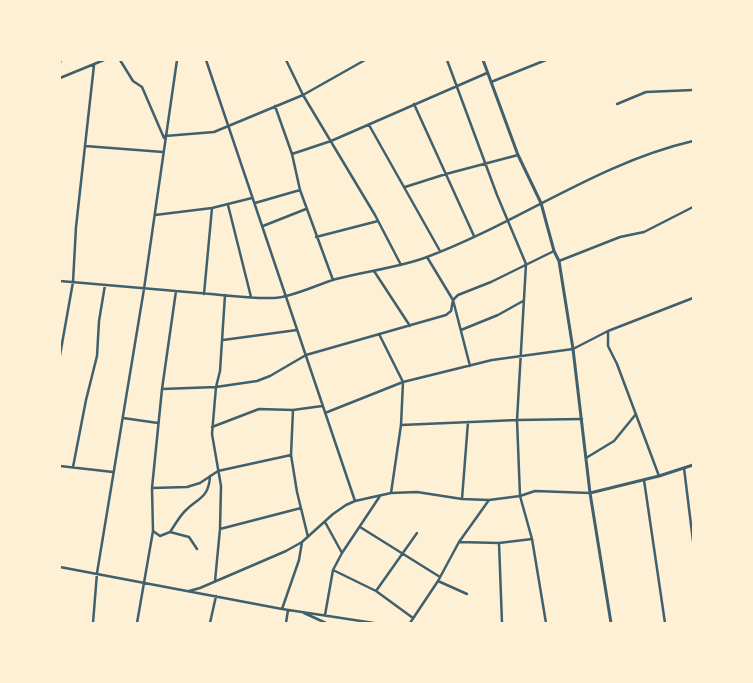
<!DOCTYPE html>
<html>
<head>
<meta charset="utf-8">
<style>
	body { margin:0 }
	#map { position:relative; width:753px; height:683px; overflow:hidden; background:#fdf0d5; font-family:"Golos Text",sans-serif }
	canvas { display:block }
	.frame { position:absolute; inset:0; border:61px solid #fdf0d5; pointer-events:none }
</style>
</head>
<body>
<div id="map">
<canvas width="753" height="683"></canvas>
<div class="frame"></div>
</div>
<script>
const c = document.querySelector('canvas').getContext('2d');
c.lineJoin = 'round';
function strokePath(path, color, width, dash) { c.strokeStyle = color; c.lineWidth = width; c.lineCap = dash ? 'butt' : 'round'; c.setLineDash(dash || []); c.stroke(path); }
strokePath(new Path2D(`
	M120,60L133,81L142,87L164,138
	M206,60L355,501
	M286,60L303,95L375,215L401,265
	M447,60L497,195L526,264L517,420L520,496L532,539L546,623
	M60,78L104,60
	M491,82L546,60
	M414,104L474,236
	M617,104L646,92L693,90
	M275,106L292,154L300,190L333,280
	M369,125L440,251
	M165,136L214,132L303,95L365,60
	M85,146L163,152
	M292,154L331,141L487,73
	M405,187L446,174L518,155
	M255,203L300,190
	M228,205L251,297
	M155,215L212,208L252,198
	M263,226L306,209
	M316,237L378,221
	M427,257L453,300L470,366
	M559,261L620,237L644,232L693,207
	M374,271L410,326
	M60,281C106,285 153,289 199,293C224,295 250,299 274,298C290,298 319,284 336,279C366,271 397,268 427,257C518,223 598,163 693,141
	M204,294L212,208
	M461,330L498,315L523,301
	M608,331V346L617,364L659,476
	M379,334L403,382L401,425L391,493
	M223,340L297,330
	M60,355L73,282L76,227L94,65
	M162,389L216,387L257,381L270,376L306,355L446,315L451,311L453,300L458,295L491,282L554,251
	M293,410L291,455L297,492L308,537
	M325,413L403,382L492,360L573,349L608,331L693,298
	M123,418L158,423
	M401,425L517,420L582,419
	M212,427L259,409L293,410L322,406
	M586,458L614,441L636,414
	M60,466L113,472
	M73,467L86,400L97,356L99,321L105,285
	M684,468L693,541
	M644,480L665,623
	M152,488L187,487L200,483L218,471L291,455
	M462,499L468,422
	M325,522L342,553
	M360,527L440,577
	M220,529L301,508
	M153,531L160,536L170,532L189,537L197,549
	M170,532C175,525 179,517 185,511C198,498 209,498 210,476
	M459,542L499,543L532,539
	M499,543L502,623
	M60,567L282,609L374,623
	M333,570L376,591L417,533
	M215,581L220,529L221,486L212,434L216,387L220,371L225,295
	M438,581L467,594
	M189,591L200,588L286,551L302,542L333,514L346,505L355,501L391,493L417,492L462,499L489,500L520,496L535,491L590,493
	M376,591L413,618
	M282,609L299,560L302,542
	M304,613L326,623
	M325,615L333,570L342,553L380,496
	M93,623L97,573L144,289L177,60
	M137,623L153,531L152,488L162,389L176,291
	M210,623L216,596
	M286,623L288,610
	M410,623L438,581L459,542L489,500`), '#3f606c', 2.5);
strokePath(new Path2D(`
	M483,60L518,155L541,203L554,251L559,261L573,349L590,493L611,623
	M60,62V60
	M590,493L659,476L693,465`), '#3f606c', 3);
</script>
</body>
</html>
